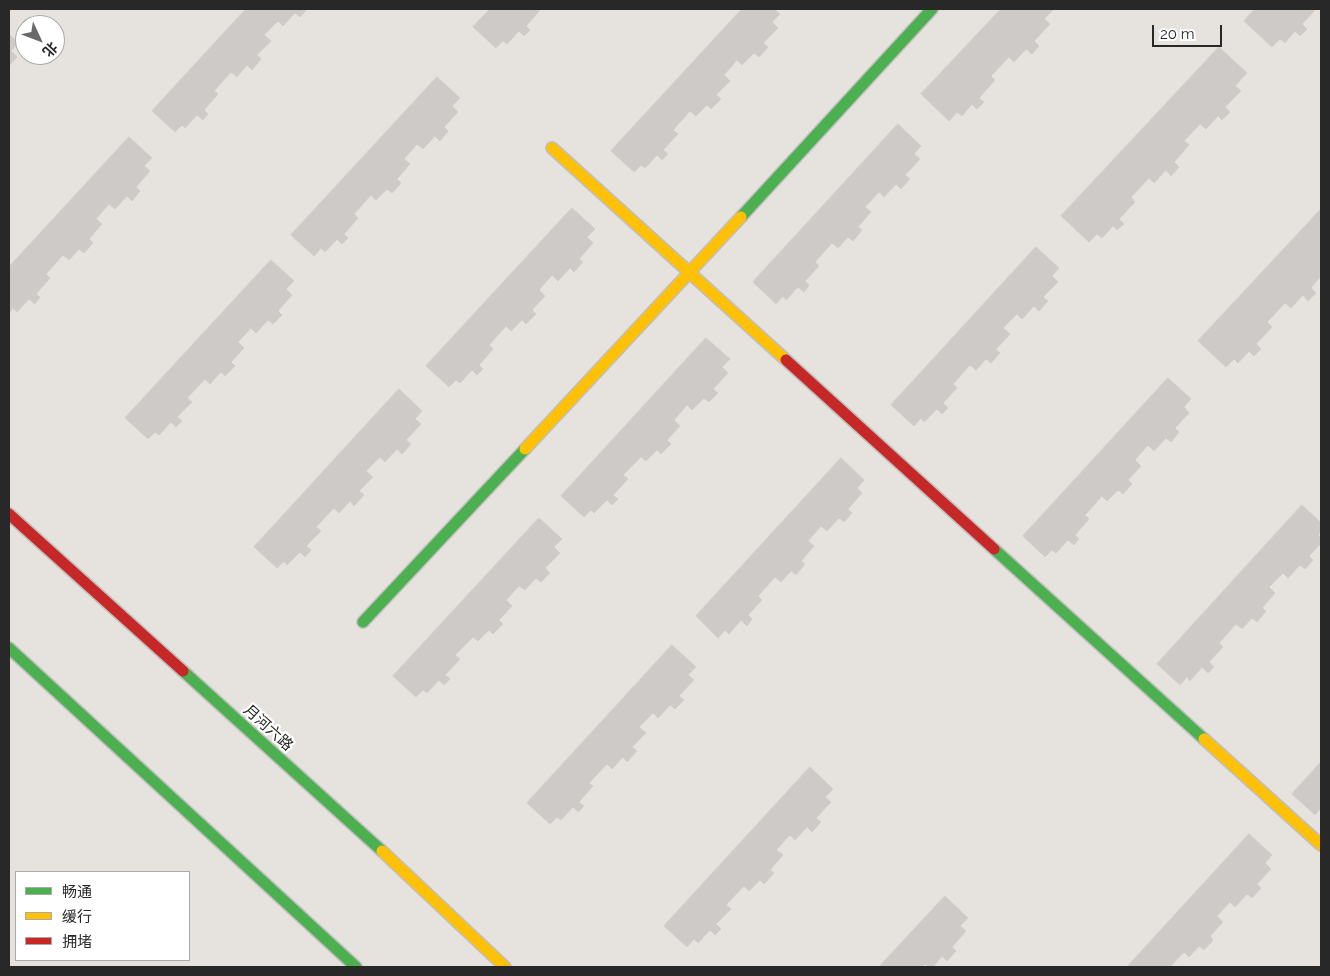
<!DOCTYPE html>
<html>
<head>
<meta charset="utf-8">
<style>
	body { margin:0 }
	#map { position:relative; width:1330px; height:976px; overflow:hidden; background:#e6e2de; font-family:Raleway,"Noto Sans SC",sans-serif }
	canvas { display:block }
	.frame { position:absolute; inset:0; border:10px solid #282828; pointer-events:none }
	.legend { position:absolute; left:15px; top:871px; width:175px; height:90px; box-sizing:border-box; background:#fff; border:1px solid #a9a9a9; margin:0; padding:6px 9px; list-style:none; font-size:15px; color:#282828 }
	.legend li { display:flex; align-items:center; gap:10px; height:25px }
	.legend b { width:25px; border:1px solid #a9a9a9 }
	.north { position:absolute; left:15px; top:15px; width:50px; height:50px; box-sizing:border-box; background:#fff; border:1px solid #a9a9a9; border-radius:50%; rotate:133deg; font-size:14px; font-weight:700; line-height:20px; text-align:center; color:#282828 }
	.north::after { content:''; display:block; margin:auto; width:18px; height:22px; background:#6a6968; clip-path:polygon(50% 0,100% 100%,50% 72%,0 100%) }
	.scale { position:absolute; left:1152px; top:25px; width:70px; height:22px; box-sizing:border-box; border:2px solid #282828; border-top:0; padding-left:6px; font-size:15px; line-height:18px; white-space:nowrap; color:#282828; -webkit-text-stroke:4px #fff; paint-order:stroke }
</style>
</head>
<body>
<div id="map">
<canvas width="1330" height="976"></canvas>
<div class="frame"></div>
<ul class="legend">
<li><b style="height:6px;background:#4caf50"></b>畅通</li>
<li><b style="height:6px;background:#ffc107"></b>缓行</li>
<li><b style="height:6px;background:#c62828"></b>拥堵</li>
</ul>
<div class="north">北</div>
<div class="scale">20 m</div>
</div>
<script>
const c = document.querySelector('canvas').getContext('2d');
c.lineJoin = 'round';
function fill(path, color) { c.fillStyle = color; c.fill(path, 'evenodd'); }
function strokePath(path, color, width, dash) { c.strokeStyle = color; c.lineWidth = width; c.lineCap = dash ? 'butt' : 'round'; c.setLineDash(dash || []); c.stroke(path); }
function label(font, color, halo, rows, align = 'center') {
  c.font = font + ' Raleway,"Noto Sans SC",sans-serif'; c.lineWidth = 4.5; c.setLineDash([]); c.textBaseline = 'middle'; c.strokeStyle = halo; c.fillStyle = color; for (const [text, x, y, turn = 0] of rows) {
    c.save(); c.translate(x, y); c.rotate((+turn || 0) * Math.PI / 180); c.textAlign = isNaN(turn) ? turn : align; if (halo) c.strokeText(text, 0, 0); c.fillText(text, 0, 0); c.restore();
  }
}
const building = new Path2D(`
	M246,9H307L300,17L295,13L283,26L278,21L264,35L271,41L257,55L261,59L252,70L247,65L237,77L231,72L214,91L218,94L204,110L208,114L203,120L197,115L185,128L182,125L175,132L152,111Z
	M490,9H538L540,10L526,26L530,30L524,36L519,31L507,44L503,41L496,48L473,27Z
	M742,9H774L780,14L772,22L778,28L763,43L768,47L759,57L754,53L742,65L737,60L724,75L730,81L716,95L721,99L711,109L707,105L696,116L690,111L673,130L678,134L663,150L668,154L662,160L657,155L645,168L641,165L634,172L611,151Z
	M1001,9H1054L1044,19L1050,24L1034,41L1039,46L1032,54L1026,49L1014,62L1009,57L991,76L995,80L979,98L984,102L977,109L972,104L962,116L957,112L949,121L921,94Z
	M1255,9H1316L1302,24L1307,29L1300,36L1295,31L1285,43L1280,39L1272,47L1244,21Z
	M9,34L18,43L11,51L17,57L9,66Z
	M1219,47L1247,73L1235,86L1241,91L1225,107L1230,112L1222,120L1218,116L1206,129L1200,124L1184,141L1189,145L1174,162L1179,167L1171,176L1166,170L1154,183L1149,178L1131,197L1135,202L1119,219L1124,224L1117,230L1113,226L1102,238L1097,234L1089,242L1061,216Z
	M437,77L460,98L452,106L458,112L444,127L448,131L440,141L435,136L423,149L417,144L404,159L410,164L397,179L401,183L392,193L387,189L376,200L371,195L354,214L358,218L344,234L348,238L342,244L337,239L325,252L321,248L314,256L291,235Z
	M898,124L921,146L914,154L920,159L905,175L910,179L901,189L896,184L884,197L879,192L865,207L871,212L858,227L862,230L853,241L848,237L838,248L832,243L815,262L819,266L805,281L809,285L804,292L798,287L786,300L783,296L776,304L753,282Z
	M129,137L152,158L144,166L150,171L136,187L140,191L132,201L127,196L115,209L109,204L96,219L102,224L89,239L93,243L84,253L79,249L69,260L63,255L46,274L50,278L36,294L40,297L35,304L29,299L17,312L13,308L9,314V267Z
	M572,208L595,229L587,237L593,243L579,259L583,262L574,272L570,268L558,281L552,275L539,290L545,296L532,310L536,314L526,324L522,320L511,331L506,326L489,345L493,349L479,365L483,369L477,375L472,370L460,383L456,380L449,387L426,366Z
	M1321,209V276L1311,288L1316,293L1308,301L1303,295L1291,308L1285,303L1267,322L1272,327L1256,344L1261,349L1254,356L1249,351L1238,363L1234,359L1226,367L1198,341Z
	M1036,247L1059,268L1052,276L1058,282L1043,297L1048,301L1039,311L1034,306L1022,319L1017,314L1003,328L1010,334L996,349L1000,353L991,363L986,359L976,370L970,365L953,384L957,388L943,403L948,408L942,414L937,409L924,422L921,418L914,426L891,405Z
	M271,260L294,281L286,289L292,295L278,311L282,315L273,324L268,320L256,333L251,328L238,342L244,348L231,362L235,366L225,376L221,372L210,384L205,379L187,398L192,402L177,417L182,421L176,427L171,422L159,435L155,432L148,439L125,418Z
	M706,338L730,359L722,367L728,373L713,389L718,393L709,402L704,398L692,410L687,405L674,420L680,426L667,440L671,444L661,454L657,450L646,461L641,457L623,475L628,479L613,495L618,499L612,505L607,500L594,513L591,510L584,517L561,496Z
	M1168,378L1191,399L1184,407L1189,413L1175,428L1179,432L1171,442L1166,438L1154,451L1148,445L1135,460L1141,466L1128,480L1132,484L1123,494L1118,490L1107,501L1102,496L1085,515L1089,519L1075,535L1079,539L1074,545L1068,540L1056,553L1052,550L1045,557L1023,536Z
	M399,389L422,411L415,419L421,424L406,440L411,444L402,454L397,449L385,462L380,457L366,471L373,477L359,491L364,495L354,506L350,501L339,513L334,508L316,527L321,531L306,546L311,550L305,557L300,552L287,565L284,561L277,568L254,547Z
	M841,458L864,480L857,488L862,493L848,509L852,513L844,522L839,518L827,531L821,526L808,541L814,546L801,561L805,564L796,575L791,571L781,582L775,577L758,596L762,600L748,615L752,619L747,626L741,620L729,634L725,630L718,638L696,616Z
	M1302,505L1321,523V531L1318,535L1321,538V543L1309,556L1313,560L1305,569L1300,565L1288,578L1283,573L1269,587L1275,593L1262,608L1266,611L1257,622L1252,618L1242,629L1236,624L1219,643L1223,647L1209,662L1214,667L1208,673L1202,667L1190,681L1187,677L1180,685L1157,664Z
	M539,518L562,539L554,547L560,553L545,568L550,573L541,582L536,578L525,590L519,586L506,600L512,606L499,620L503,624L493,634L489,630L478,641L473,637L455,655L460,659L445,675L450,679L444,685L439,680L427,693L423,690L416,697L393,676Z
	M672,645L696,667L688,675L694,680L679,696L684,700L675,709L670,705L658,718L653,713L639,727L646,733L632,747L637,751L627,762L623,757L612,769L607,764L589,783L593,786L579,802L584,806L578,812L573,807L561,820L557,817L550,824L527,803Z
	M1321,762V808L1315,815L1292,794Z
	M810,767L833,789L825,797L831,802L816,818L821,822L812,832L807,827L795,840L790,835L776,850L783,855L770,870L774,873L764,884L760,880L749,891L744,886L726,905L731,909L716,924L721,929L715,935L710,930L698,943L694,939L687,947L664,926Z
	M1249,834L1272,855L1265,863L1271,869L1257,884L1261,888L1252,898L1247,894L1235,907L1230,902L1217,916L1223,922L1210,936L1213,940L1204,950L1199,946L1189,957L1184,952L1170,967H1127Z
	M945,896L968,918L960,926L966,931L952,947L956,951L947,961L942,956L933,967H929L925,964L922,967H879Z`);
fill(building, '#cdcac8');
strokePath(building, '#d1ceca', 1);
const fast = new Path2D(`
	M741,217L932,9
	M994,549L1204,739
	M363,622L525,449
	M9,648L356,967
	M183,671L382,851`);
const slow = new Path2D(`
	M552,148L786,360
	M525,449L741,217
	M1204,739L1321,845
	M382,851L505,967`);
const jam = new Path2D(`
	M786,360L994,549
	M9,514L183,671`);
strokePath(fast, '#c0bfbf', 14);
strokePath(slow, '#c0bfbf', 14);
strokePath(jam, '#c0bfbf', 14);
strokePath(fast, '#4caf50', 11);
strokePath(slow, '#ffc107', 11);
strokePath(jam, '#c62828', 11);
label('15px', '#282828', '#fff', [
	["月河六路",268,728,42]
]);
</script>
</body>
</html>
